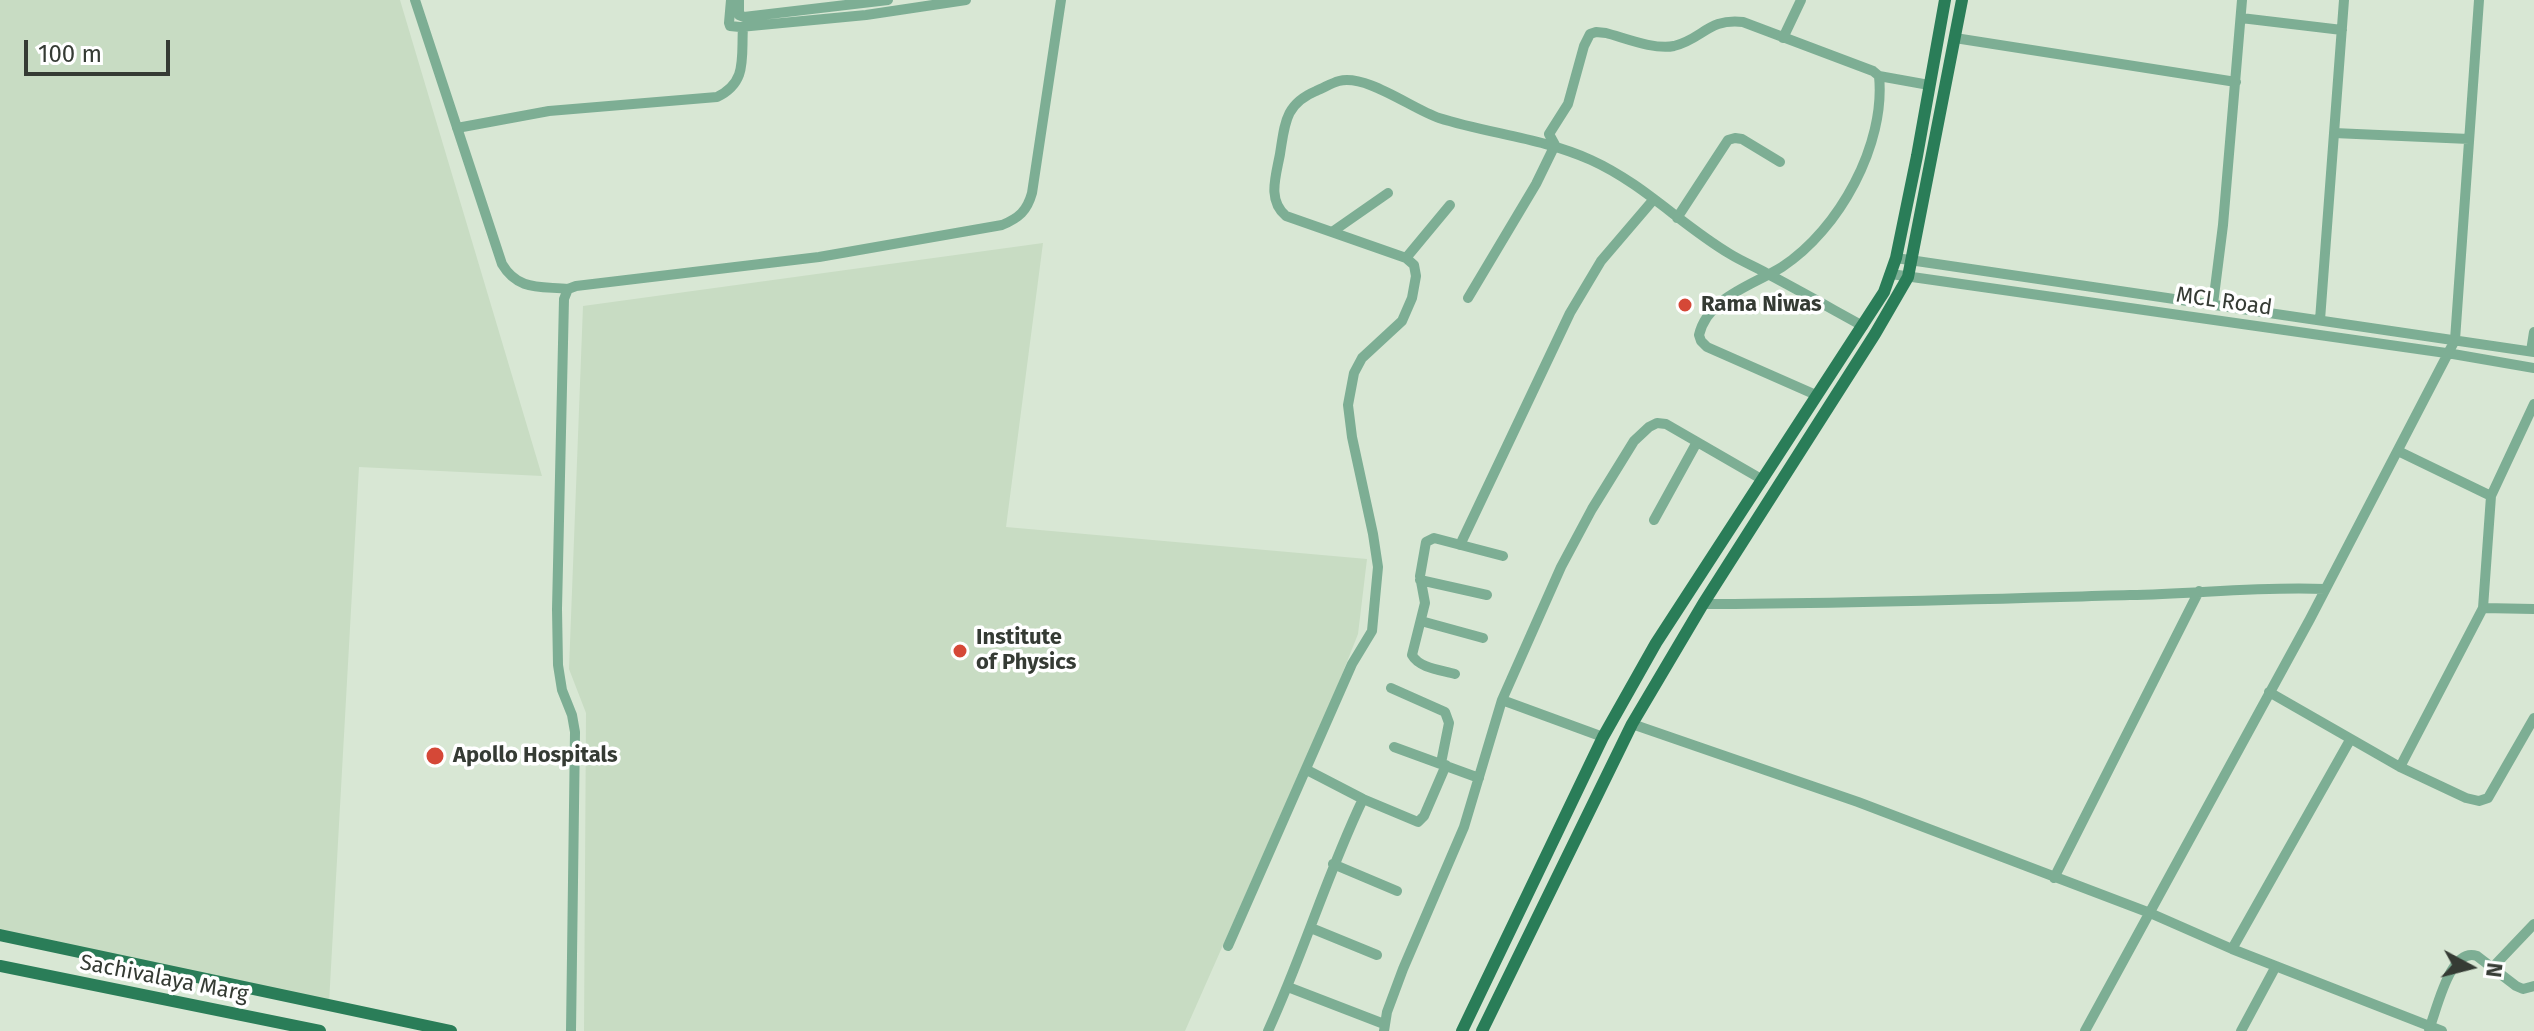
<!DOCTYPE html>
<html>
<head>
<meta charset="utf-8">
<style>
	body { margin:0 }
	#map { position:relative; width:2534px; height:1031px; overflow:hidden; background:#d8e7d4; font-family:"Fira Sans",sans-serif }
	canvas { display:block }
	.north { position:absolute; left:2430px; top:927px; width:80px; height:80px; -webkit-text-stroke:6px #fff; paint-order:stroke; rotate:97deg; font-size:22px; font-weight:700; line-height:32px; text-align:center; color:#353b34 }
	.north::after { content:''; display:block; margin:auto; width:28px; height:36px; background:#353b34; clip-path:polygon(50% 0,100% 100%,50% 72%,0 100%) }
	.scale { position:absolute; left:24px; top:40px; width:146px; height:36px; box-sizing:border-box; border:4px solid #353b34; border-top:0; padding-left:10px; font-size:24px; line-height:28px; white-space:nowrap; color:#353b34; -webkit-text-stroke:6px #fff; paint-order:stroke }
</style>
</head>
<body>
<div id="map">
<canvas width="2534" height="1031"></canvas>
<div class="north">N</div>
<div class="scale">100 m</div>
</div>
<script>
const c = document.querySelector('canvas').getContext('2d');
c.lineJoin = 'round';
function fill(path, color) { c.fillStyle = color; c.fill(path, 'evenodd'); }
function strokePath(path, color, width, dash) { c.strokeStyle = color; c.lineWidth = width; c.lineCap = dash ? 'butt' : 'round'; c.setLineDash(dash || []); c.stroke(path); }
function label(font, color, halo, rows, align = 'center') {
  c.font = font + ' "Fira Sans",sans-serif'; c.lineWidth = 7; c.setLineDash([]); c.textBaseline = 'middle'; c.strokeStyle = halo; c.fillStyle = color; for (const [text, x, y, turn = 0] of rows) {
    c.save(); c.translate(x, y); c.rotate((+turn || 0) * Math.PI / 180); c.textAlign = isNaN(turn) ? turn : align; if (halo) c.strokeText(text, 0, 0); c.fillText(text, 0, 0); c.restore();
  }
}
fill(new Path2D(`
	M0,0H400L542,476L359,467L329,1003L0,932Z
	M1043,243L1006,527L1367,559L1358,634L1335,692L1185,1031H584L586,713L569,669L583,306Z`), '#c8dcc3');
strokePath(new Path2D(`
	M415,0L502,264C518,291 540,286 568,289
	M731,0L729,23L730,26L740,27L866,15L966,0
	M739,0V15L744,17L888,0
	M2241,18L2342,30
	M1783,38L1801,0
	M1955,38L2236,82
	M1879,76L1929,85
	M457,128L549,111L717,97C748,82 741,58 743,27
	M2334,133L2469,139
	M1677,218L1728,140L1735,138L1742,139L1780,162
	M1332,232L1388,193
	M1406,258L1450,205
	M1896,258L2534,352
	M1891,274L2453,354L2534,368
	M1468,298L1536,184L1555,145L1549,134L1568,104L1584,46L1590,34L1596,32L1606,33C1625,38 1654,50 1674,46C1703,39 1708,18 1743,22L1873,71L1879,76C1886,144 1839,230 1782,267C1753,285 1708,297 1699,335L1701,341L1707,347L1816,395
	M2213,304L2223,225L2242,0
	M2320,320L2344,0
	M2531,351L2534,332
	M2398,451L2491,496
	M1654,520L1697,442
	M1460,545L1570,313L1601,261L1654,199
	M1420,580L1487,595
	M1703,604C1845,604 1988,599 2130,595C2196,594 2260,586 2325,589
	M2483,608L2534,609
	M1421,621L1483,638
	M1455,674C1441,670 1419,668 1412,655L1425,603L1420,576L1426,542L1434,538L1503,556
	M1391,688L1445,712L1449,723L1441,763
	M2269,692L2400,767L2466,798L2479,801L2488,798L2534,718
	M1502,700L1603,737
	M1632,724L1858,802L2150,913L2232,949L2442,1031
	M1394,747L1479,778
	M2400,767L2483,608L2491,496L2534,404
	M1307,770L1363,799L1418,822L1424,816L1446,765
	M1333,864L1397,891
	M2054,878L2199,591
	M1311,928L1377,955
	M1228,946L1352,664L1372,631L1378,567L1373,534L1352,437L1348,405L1354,373L1362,358L1402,321L1412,298L1416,276L1414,265L1406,258L1286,216C1267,200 1276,176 1280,154C1285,123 1285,104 1316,91C1324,88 1331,83 1339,81C1367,74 1412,109 1439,118C1490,134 1542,138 1591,160C1644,184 1681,225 1730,254C1743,262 1756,267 1768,274C1800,291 1832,309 1863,326
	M2232,949L2350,740
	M2493,967L2534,924
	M1288,987L1384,1024
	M2429,1029C2437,1010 2450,946 2477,956L2516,986L2523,989L2534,986
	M571,1031L575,732L572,715L562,690L558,665L557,609L564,299L568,289L576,286L819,257L1002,225C1019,218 1027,211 1032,193L1061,0
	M1268,1031C1303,955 1327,874 1363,799
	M1384,1031L1387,1012L1403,969L1464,827L1502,700L1561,567L1592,509L1634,441L1649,427L1657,423L1666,424L1763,480
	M2085,1031L2310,619L2455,340L2479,0
	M2241,1031L2276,966`), '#7dae94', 10);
strokePath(new Path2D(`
	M0,935L451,1031
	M0,966L320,1031
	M1462,1031L1603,737L1656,643L1884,292L1896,258L1917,156L1945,0
	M1482,1031L1632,724L1703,604L1875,334L1908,277L1962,0`), '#2a7d58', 12);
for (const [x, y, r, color] of [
	[1685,305,8,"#d54837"],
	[960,651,8,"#d54837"],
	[435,756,10,"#d54837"]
]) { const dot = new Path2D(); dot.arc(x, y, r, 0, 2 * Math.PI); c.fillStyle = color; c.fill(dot); strokePath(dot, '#fff', 3); }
label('22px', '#353b34', '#fff', [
	["MCL Road",2224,302,8],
	["Sachivalaya Marg",164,979,11]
]);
label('bold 22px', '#353b34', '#fff', [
	["Rama Niwas",1701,305],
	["Institute",976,638],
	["of Physics",976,663],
	["Apollo Hospitals",453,756]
], 'left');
</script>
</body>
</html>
